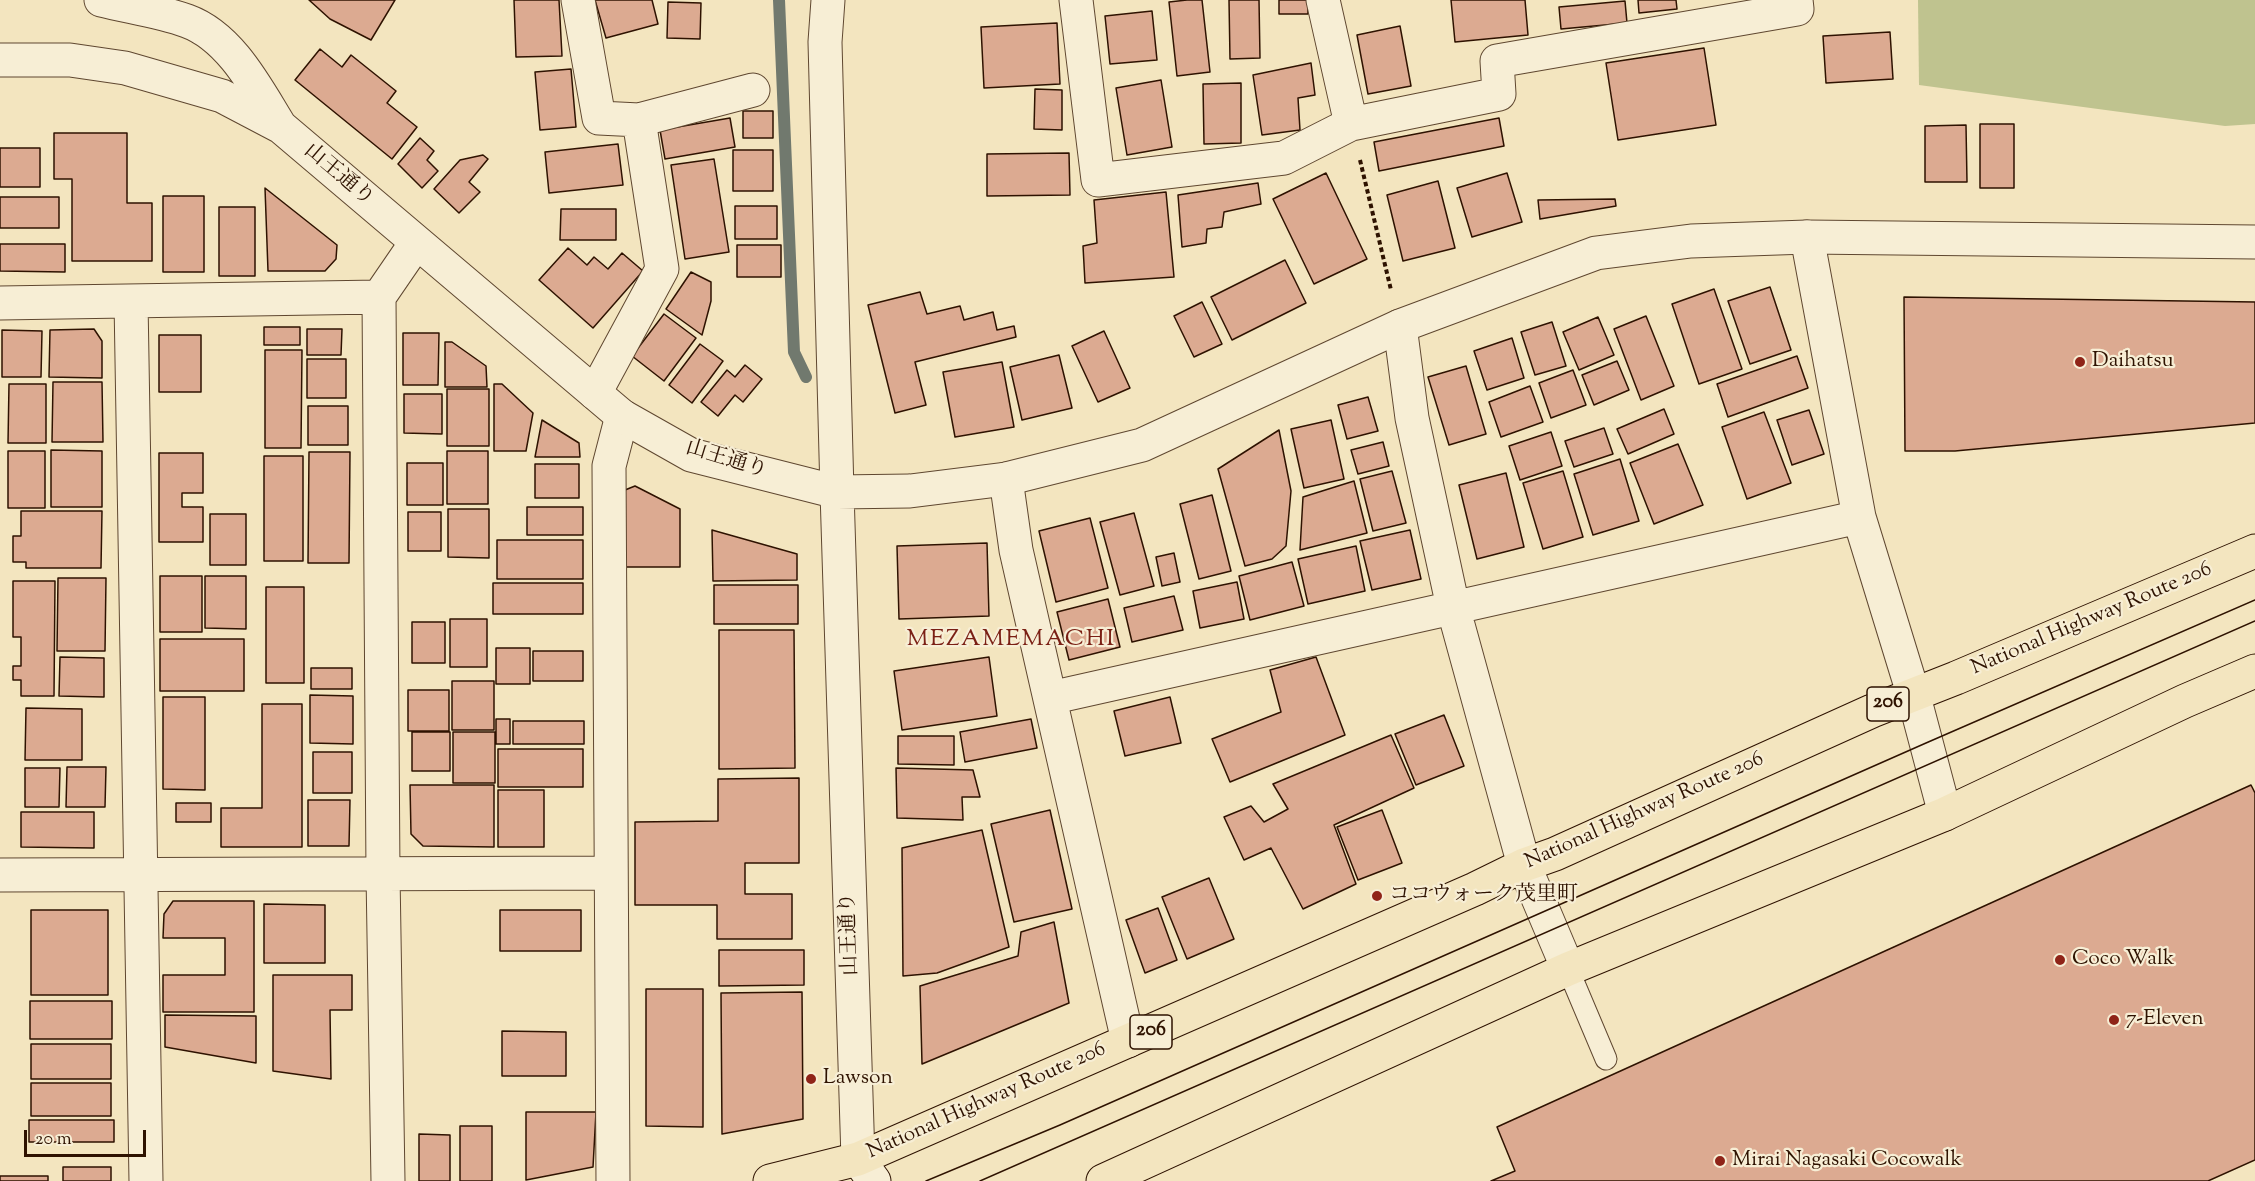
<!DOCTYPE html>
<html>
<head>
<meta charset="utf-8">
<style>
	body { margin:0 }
	#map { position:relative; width:2255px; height:1181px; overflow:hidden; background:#f3e5bf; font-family:"Sorts Mill Goudy",serif }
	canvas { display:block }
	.scale { position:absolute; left:24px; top:1130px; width:122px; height:27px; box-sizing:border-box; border:3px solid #2e1200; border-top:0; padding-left:8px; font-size:18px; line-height:21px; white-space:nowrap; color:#2e1200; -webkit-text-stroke:4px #f7eed5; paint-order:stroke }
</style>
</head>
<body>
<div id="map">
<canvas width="2255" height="1181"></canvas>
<div class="scale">20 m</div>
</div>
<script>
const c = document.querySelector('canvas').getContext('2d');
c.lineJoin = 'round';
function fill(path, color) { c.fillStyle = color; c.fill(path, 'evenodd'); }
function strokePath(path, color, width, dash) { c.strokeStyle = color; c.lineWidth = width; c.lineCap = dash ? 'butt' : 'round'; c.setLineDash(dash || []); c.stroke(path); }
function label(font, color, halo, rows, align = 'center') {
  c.font = font + ' "Sorts Mill Goudy","Noto Serif JP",serif'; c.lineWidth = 4.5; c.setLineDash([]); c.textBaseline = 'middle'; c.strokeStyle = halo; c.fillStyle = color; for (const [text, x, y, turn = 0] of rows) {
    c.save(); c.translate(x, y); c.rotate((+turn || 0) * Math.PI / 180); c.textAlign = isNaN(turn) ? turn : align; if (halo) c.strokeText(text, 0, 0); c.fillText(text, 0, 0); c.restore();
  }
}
fill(new Path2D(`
	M1918,0H2255V124L2225,126L1919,85Z`), '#bfc38f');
strokePath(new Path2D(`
	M779,0L794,352L806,377`), '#71796e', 12);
const building = new Path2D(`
	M309,0H395L371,40L330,19Z
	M514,0H559L562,56L516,57Z
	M595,0H652L658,24L606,38Z
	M1187,0H1202L1210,72L1177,76L1169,2Z
	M1229,0H1259L1260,58L1230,59Z
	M1279,0H1308V14H1279Z
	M1451,0H1525L1528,35L1455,42Z
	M1638,0H1676L1677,9L1639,13Z
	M1625,1L1627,23L1561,29L1559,7Z
	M668,2L701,3L700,39L667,38Z
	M1152,11L1157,60L1110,64L1105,16Z
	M1057,23L1060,84L984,88L981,27Z
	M1400,26L1411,86L1368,94L1357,35Z
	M1890,32L1893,79L1826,83L1823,36Z
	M1704,48L1716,125L1618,140L1606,63Z
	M320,49L342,67L351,55L396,91L387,103L417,127L392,159L295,80Z
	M1311,63L1315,95L1298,98L1300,130L1262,135L1253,75Z
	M571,69L576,127L540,130L535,72Z
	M1161,80L1172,147L1127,155L1116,88Z
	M1241,83V143L1204,144L1203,84Z
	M1035,89L1062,90V130L1034,129Z
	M743,111H773V138H743Z
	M730,118L735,147L665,159L660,130Z
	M1499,118L1504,146L1379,171L1374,142Z
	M1980,124H2014V188H1980Z
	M1966,125L1967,182H1925V126Z
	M54,133H127V203H152V261H72V179H54Z
	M420,138L434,151L427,160L438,171L422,188L398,164Z
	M618,144L623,185L549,193L545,152Z
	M0,148H40V187H0Z
	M733,150H773V191H733Z
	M1069,153L1070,195L987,196V154Z
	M483,155L488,159L469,182L480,192L459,213L434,189L460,160Z
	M714,159L729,252L685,259L671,165Z
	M1326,173L1367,259L1314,284L1273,199Z
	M1507,173L1522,222L1472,237L1457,188Z
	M1438,181L1455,248L1403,261L1387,195Z
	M1258,183L1261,204L1224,212L1222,227L1207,229L1206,243L1182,247L1178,195Z
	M265,188L337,245L336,259L325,271H268Z
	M1166,192L1174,277L1085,283L1083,246L1097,243L1094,200Z
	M163,196H204V272H163Z
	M0,197H59V228H0Z
	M1615,199L1616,206L1540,219L1538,200Z
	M735,206H777V239H735Z
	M219,207H255V276H219Z
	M561,209H616V240H560Z
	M0,244H65V272L0,271Z
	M737,245H781V277H737Z
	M568,248L587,265L594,257L608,269L622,253L643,271L593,328L539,280Z
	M1285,260L1306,303L1232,340L1211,297Z
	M691,272L711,282V301L702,335L666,309Z
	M1770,287L1791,350L1750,364L1728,301Z
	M1714,289L1742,369L1699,384L1672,304Z
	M920,292L927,314L960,306L964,320L993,312L997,330L1014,326L1016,337L915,362L926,405L895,413L868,305Z
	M1904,297L2255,302V423L1955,451H1905Z
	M1202,302L1222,344L1194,357L1174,316Z
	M664,314L696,338L664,381L632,356Z
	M1646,316L1674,386L1641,400L1614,329Z
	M1598,317L1614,355L1579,370L1563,332Z
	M1552,322L1566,366L1535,375L1521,332Z
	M264,327H300V345H264Z
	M94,329L102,341V378L49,377L50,330Z
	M307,329H342L341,355H307Z
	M2,330L42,331L41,377H2Z
	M1104,331L1130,388L1098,402L1072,346Z
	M403,333H439L438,385H403Z
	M159,335H201V392H159Z
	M1512,338L1524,378L1487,390L1474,351Z
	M445,342H452L486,366L487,387H445Z
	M700,344L723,361L692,403L669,385Z
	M265,350H302L301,448H265Z
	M1059,355L1072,408L1022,420L1010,367Z
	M1797,356L1808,388L1728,417L1717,384Z
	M307,359H346V398H307Z
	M1617,361L1629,390L1594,405L1582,375Z
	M1002,362L1014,427L955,437L943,372Z
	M745,365L762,379L743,402L735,395L718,416L701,402L727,370L735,377Z
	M1466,366L1486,434L1449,445L1428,377Z
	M1573,370L1586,405L1551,418L1539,383Z
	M53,382H102L103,442H52Z
	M9,384H46V443H8Z
	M494,384H502L533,413L526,451H494Z
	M1530,386L1543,422L1501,437L1489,402Z
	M447,389H489V446H447Z
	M404,394H442V434L404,433Z
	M1368,397L1378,431L1347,439L1338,405Z
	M308,406H348V445H308Z
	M1664,409L1674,434L1628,454L1617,429Z
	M1809,410L1824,454L1792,465L1777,420Z
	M1764,412L1791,483L1747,499L1722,427Z
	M542,420L579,443L580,457H535Z
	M1331,420L1344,479L1304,488L1291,429Z
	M1604,428L1613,454L1574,467L1565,441Z
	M1279,430L1291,491L1286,546L1272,559L1245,566L1218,469Z
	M1551,432L1562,466L1520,480L1509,446Z
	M1383,442L1389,466L1358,474L1351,450Z
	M1678,444L1703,505L1654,524L1630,463Z
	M51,450L102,451V507H51Z
	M8,451H45V508H8Z
	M447,451H488V504H447Z
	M309,452H350L349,563H308Z
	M159,453H203V493H182V507H203V542H159Z
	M264,456H303V561H264Z
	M1620,459L1639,521L1593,535L1574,474Z
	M407,463H443V505H407Z
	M535,464H579V498H535Z
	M1392,471L1406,523L1373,531L1360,479Z
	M1563,471L1583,537L1543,549L1523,483Z
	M1506,473L1524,547L1477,559L1459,485Z
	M1354,481L1367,533L1300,550L1303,497Z
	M635,486L680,509V567H624L625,490Z
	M1212,495L1231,571L1199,579L1180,504Z
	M527,507H583V535H527Z
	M448,509H489V558L448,557Z
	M21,511H102L101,568H26V562H13V536H21Z
	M408,512H441V551H408Z
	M1134,513L1154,586L1120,595L1100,522Z
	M210,514H246V565H210Z
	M1090,518L1108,588L1056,602L1039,531Z
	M712,530L797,554V580L713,581Z
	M1410,530L1421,579L1372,590L1360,541Z
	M497,540H583V579H497Z
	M987,543L989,616L899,619L897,546Z
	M1356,546L1365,591L1308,604L1298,559Z
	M1174,553L1180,582L1162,586L1156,557Z
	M1292,562L1304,606L1250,620L1239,576Z
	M160,576H202V632H160Z
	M205,576H246V629L205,628Z
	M58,578H106L105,651H57Z
	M13,581H55L54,696H21V680H13V666H21V637H13Z
	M1237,582L1244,619L1200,628L1193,591Z
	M493,583H583V614H493Z
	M714,585H798V624H714Z
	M266,587H304V683H266Z
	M1174,596L1183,630L1132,642L1124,608Z
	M1108,599L1120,647L1069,660L1057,612Z
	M450,619H487V667H450Z
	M412,622H445V663H412Z
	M719,630H794L795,768L719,769Z
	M160,639H244V691H160Z
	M496,648H530V684H496Z
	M533,651H583V681H533Z
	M60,657L104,658V697L59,696Z
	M989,657L997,716L902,730L894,671Z
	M1316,657L1345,735L1230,782L1212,739L1281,712L1270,670Z
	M311,668H352V689H311Z
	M452,681H494V730H452Z
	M408,690H449V731H408Z
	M310,695L353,696V744L310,743Z
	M163,697H205V790L163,789Z
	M1170,697L1181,743L1125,756L1114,711Z
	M262,704H302V847H221V808H262Z
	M26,708L82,709V760H25Z
	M1444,715L1464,766L1416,785L1395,734Z
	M496,719H510V744H496Z
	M1031,719L1037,748L965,762L960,732Z
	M513,721H584V744H513Z
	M412,732H450V771H412Z
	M453,732H495V783H453Z
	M1391,735L1414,788L1334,825L1356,884L1303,909L1271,848L1244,860L1224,817L1251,806L1264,822L1288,809L1273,784Z
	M898,736H954V765L898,764Z
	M498,749H583V787H498Z
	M313,752H352V793H313Z
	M67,767H106L105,807H66Z
	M25,768H60L59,807H25Z
	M896,768L973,770L980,797H962L963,820L897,818Z
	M799,778V863H745V894H792V939H717V905H635V822L718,821V779Z
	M410,785H494V847L423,846L411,834Z
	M2251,785L2255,793V1160L2208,1181H1491L1515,1171L1497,1127Z
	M498,790H544V847H498Z
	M308,800H350L349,846H308Z
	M176,803H211V822H176Z
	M1050,810L1072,909L1014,922L991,824Z
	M1382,810L1402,863L1358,880L1337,827Z
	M21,812H94V848L21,847Z
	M982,830L1009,947L937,973L903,976L902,848Z
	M1209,878L1234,939L1187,959L1162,897Z
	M173,901H254V1012H163V975H225V938H163L164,914Z
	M264,904L325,905V963H264Z
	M1158,908L1177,960L1145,973L1126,920Z
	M31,910H108V995H31Z
	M500,910H581V951H500Z
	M1054,922L1069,1003L922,1064L920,986L1018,956L1021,932Z
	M719,950H804V985L719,986Z
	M273,975H352V1010H330L331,1079L273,1071Z
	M646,989H703V1127L646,1126Z
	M802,992L803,1119L722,1134L721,993Z
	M30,1001H112V1039H30Z
	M165,1015L256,1016V1063L165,1047Z
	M502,1031L566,1032V1076H502Z
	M31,1044H111V1079H31Z
	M31,1083H111V1116H31Z
	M526,1112H596L593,1167L526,1180Z
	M29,1120H114V1142H29Z
	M460,1126H492V1181H460Z
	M419,1134L450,1135V1181H419Z
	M63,1167H111V1181H63Z
	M0,1176H48V1181H0Z`);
fill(building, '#dcaa91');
strokePath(building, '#2e1200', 1.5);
const service = new Path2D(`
	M1568,969L1606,1059`);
const minor = new Path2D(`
	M578,0L599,118L639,120L662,269L595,393
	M1076,0L1098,180L1284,158L1351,124L1499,94L1497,61L1797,9L1796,0
	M1323,0L1351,124
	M639,120L753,90
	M1807,237L1859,517L1913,693L1945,814
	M131,301L146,1181
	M0,303L379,297
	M1400,326L1412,418L1453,607L1524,865L1568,969
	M1006,479L1016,550L1128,1041
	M1050,698L1859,517
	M0,875L610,873
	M388,1181L383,874L379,297L416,243
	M613,1181L609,466L622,416`);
const tertiary = new Path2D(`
	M101,0C129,7 160,11 187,21C231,37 257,89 280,126
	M828,0L825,42L837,492L910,491L1006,479L1142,445L1400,326L1596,253L1691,241L1807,237L2255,242
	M0,60H70L125,68L222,96L281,127L622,416L691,455L837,492L858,1159`);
const secondary = new Path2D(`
	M858,1159L874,1181`);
const trunk = new Path2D(`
	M770,1181L858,1159L1475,889L1524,865L1555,854L1872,711L1956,678L2255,551
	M1103,1181L1568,969L1945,814L2185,701L2255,671`);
strokePath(service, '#5f4730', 23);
strokePath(minor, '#5f4730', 35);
strokePath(tertiary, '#5f4730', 35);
strokePath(secondary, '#2e1200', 35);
strokePath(trunk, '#2e1200', 35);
strokePath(new Path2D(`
	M1360,160L1391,290`), '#2e1200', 4, [4.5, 3]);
strokePath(service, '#f7eed5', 21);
strokePath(minor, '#f7eed5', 33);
strokePath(tertiary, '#f7eed5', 33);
strokePath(secondary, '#f7eed5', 33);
strokePath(trunk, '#f3e5bf', 33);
strokePath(new Path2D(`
	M926,1181L1060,1125L1926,743L2255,600
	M980,1181L2255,621`), '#2e1200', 1.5);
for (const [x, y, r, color] of [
	[2080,362,6,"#8f2418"],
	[1377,896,6,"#8f2418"],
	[2060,960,6,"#8f2418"],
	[2114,1020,6,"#8f2418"],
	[811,1079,6,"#8f2418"],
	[1720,1161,6,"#8f2418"]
]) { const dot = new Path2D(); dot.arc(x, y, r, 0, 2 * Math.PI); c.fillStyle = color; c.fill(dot); strokePath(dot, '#f7eed5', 2); }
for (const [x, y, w] of [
	[1888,704,42],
	[1151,1032,42]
]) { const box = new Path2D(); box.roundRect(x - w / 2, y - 17, w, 34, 4.5); c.fillStyle = '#f7eed5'; c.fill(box); strokePath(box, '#2e1200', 1.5); }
label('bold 20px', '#2e1200', null, [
	["206",1888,704],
	["206",1151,1032]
]);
label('21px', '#2e1200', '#f7eed5', [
	["山王通り",338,176,40],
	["山王通り",726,461,17],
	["National Highway Route 206",2092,620,-23],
	["National Highway Route 206",1645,812,-24],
	["山王通り",851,934,-92],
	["National Highway Route 206",987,1102,-24]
]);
label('21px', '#2e1200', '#f7eed5', [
	["Daihatsu",2092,362],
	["ココウォーク茂里町",1389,896],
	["Coco Walk",2072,960],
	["7-Eleven",2126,1020],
	["Lawson",823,1079],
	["Mirai Nagasaki Cocowalk",1732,1161]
], 'left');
c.letterSpacing = '1.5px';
label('24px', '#7a1f14', '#f7eed5', [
	["MEZAMEMACHI",1011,641]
]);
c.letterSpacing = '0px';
</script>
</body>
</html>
